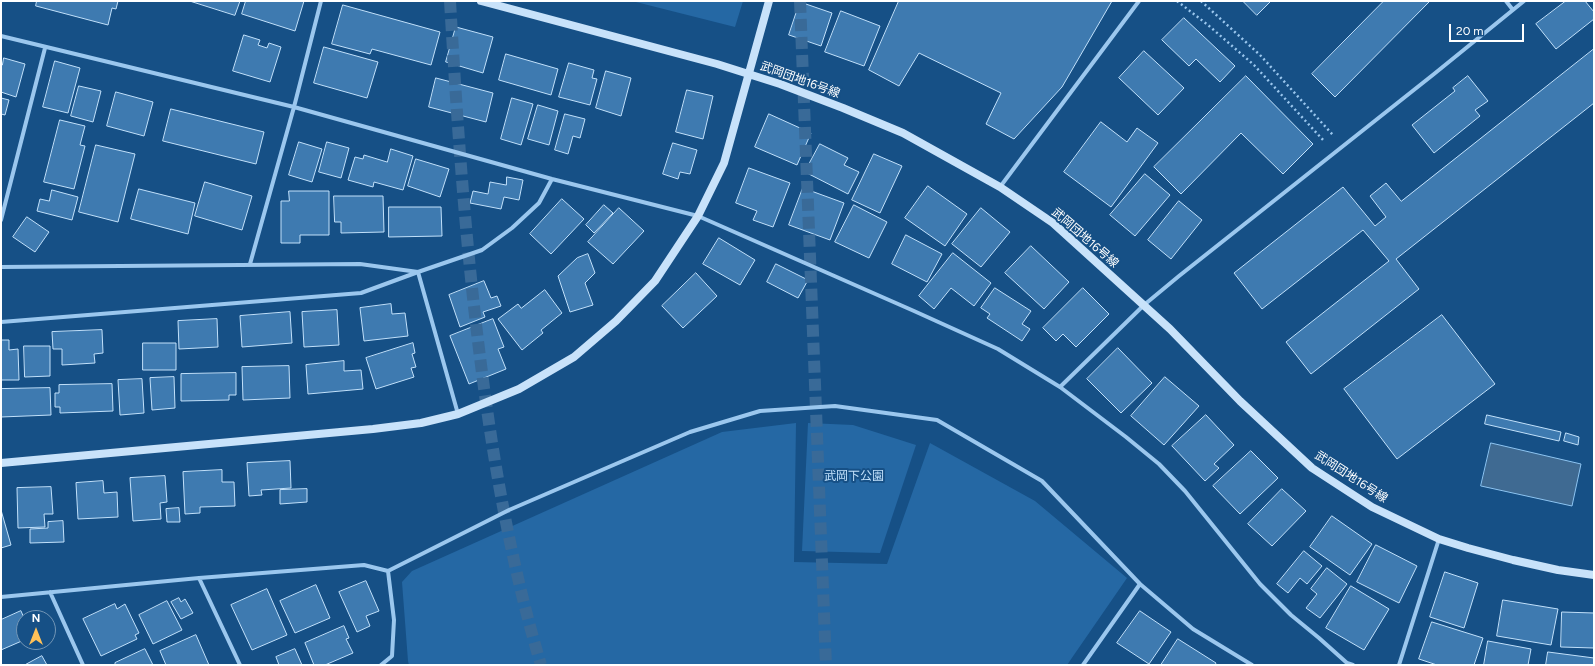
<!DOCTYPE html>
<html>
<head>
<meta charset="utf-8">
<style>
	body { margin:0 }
	#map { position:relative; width:1595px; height:666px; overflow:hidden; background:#165086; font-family:Figtree,sans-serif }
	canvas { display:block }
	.frame { position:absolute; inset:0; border:2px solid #fff; pointer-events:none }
	.north { position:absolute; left:16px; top:610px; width:40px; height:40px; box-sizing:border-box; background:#165086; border:1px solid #7396b6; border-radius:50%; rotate:0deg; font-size:11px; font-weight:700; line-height:16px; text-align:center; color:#fff }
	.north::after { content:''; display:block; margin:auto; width:14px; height:18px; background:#ffc158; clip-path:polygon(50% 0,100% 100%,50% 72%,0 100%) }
	.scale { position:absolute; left:1449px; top:24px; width:75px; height:18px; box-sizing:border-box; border:2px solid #fff; border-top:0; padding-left:5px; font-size:12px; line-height:14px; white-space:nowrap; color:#fff; -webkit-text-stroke:3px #165086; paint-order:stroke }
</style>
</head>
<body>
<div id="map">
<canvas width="1595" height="666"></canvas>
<div class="frame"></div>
<div class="north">N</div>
<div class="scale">20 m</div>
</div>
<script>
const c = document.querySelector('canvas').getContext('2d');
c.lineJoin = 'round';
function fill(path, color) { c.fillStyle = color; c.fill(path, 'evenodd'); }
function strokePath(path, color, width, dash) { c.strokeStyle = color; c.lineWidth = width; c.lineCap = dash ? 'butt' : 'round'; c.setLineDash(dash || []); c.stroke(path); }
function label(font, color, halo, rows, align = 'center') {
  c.font = font + ' Figtree,"Noto Sans JP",sans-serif'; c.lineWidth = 4; c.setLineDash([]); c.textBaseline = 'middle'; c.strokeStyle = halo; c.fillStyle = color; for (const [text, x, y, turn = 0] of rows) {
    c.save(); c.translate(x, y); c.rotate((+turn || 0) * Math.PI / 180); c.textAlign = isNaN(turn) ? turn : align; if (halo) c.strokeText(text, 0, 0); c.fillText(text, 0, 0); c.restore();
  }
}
fill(new Path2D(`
	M632,1H743L735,27Z
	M796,423L794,562L887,564L930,443L1035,501L1127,578L1067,665H409L408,661L402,582L412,571L722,432Z
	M808,423L853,425L916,445L880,553L802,551Z`), '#2568a4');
const water = new Path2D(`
	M1491,443L1581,464L1572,506L1481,486Z`);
fill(water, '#3f6a92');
strokePath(water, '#8dc4f1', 1);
const building = new Path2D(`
	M37,1H118L116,9L112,8L108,25L36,6Z
	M190,1H240L235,15Z
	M246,1H304L295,31L242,14Z
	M899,1H1112L1062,87L1014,139L986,124L1001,93L919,53L899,86L869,70Z
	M1243,1H1271L1257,15Z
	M1384,1H1430L1335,97L1312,74Z
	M1566,1H1585L1594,12V19L1556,49L1536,24Z
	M800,2L832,13L821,46L789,35Z
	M343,5L440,32L431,65L372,49L370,54L332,44Z
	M841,11L880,26L864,66L825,52Z
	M1184,18L1235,66L1220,82L1196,59L1189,66L1162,40Z
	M456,27L493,37L483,73L446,62Z
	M244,35L260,40L258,45L267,48L269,43L281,47L270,82L233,71Z
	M324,47L378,62L367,98L314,83Z
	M1594,49V103L1396,259L1419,289L1311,374L1286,342L1389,261L1363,230L1262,309L1234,273L1343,187L1375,226L1386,217L1370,196L1386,183L1401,201Z
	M1144,51L1184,88L1158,115L1119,78Z
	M506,54L558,69L551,95L499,80Z
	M4,58L25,64L16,97L1,92V65H2Z
	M55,61L80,68L68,113L43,107Z
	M569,63L594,70L592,78L597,79L590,105L559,97Z
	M606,71L631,78L621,116L596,108Z
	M1246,76L1313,144L1283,174L1241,133L1181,194L1154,167Z
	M1468,76L1488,101L1475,110L1480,116L1434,153L1412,125L1455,91L1453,88Z
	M436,78L493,93L486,122L429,107Z
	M79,86L101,91L93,122L71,116Z
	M687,90L713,96L703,139L676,132Z
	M116,92L153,102L144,136L107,126Z
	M1,98L9,100L5,115L1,114Z
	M512,98L533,104L521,145L501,139Z
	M538,105L558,111L549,145L528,139Z
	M171,109L264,132L256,164L163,141Z
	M565,114L585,119L580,138L573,136L568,154L555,150Z
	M769,114L811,133L797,165L755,147Z
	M60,120L85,126L80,145L85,146L74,189L44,182Z
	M1101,122L1127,142L1137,128L1158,143L1111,207L1064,172Z
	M299,142L322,149L312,182L289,175Z
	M327,142L349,148L341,178L319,172Z
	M673,143L697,150L690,174L680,172L678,179L663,174Z
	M820,144L848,158L844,165L859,172L848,194L805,172Z
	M96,145L135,154L118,222L79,212Z
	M391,149L413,156L403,190L374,182L373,187L348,180L355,157L363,159L364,155L387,162Z
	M874,154L902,166L880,213L852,200Z
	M416,159L449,169L440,197L408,186Z
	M749,168L790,183L773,227L753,220L757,211L736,203Z
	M1145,174L1170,195L1135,236L1110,215Z
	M507,177L523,180L519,200L504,197L501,209L470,203L473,191L488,194L490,182L506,185Z
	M205,182L252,196L242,230L195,216Z
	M928,186L967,214L945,246L905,218Z
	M803,188L844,203L830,240L789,225Z
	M139,189L195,203L188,234L131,219Z
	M52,190L78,197L72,220L37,211L40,199L49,201Z
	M289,191H329V235H300V243H281V201H289Z
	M334,196H383L384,232L341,233V222H335Z
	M562,199L584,219L551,254L530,234Z
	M1179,201L1202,220L1171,259L1148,240Z
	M604,205L613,213L594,233L586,225Z
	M854,205L887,222L869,258L835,242Z
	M389,207H441L442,236L389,237Z
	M619,208L644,231L613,264L588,242Z
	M981,208L1010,232L981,267L952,244Z
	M27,217L49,232L35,252L13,237Z
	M906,235L942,254L927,282L892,264Z
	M719,238L755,260L740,285L703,264Z
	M1031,246L1069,282L1044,309L1005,273Z
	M953,253L991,283L974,306L951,288L934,309L919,296Z
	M588,254L595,273L585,283L593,305L570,312L558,276L577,258Z
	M776,264L808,280L798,298L767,282Z
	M696,273L717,296L683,328L662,306Z
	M484,281L491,298L497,296L501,306L483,312L485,317L460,327L449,295Z
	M995,288L1031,311L1022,324L1030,329L1022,341L987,318L990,314L981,308Z
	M1083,288L1109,314L1076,347L1063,334L1056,341L1043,328Z
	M545,290L562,313L541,330L543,333L522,350L498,319L518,304L521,308Z
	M391,304L392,314L405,313L408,336L364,341L360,308Z
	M337,310L339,345L304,347L302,312Z
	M290,312L292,343L242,347L240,316Z
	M1442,315L1495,384L1397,459L1344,389Z
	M217,319L218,347L179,349L178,321Z
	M493,319L504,347L498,349L506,369L469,384L450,336Z
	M102,330L103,353L94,354L95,363L62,365V349H53L52,332Z
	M1,340H9V350L18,349L19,380H1Z
	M143,343H176V370H143Z
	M413,343L415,353L412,354L416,367L411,368L414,377L376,389L366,358Z
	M24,346H50V376L25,377Z
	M1118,348L1152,383L1121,413L1087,379Z
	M344,361V371L361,370L363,389L308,394L306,365Z
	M289,366L290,398L243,400L242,367Z
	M236,373V395H229V400L181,401V374Z
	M174,377L175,408L152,410L150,378Z
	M1165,377L1199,406L1164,445L1131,416Z
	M142,379L144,413L120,415L118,380Z
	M112,384L113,411L60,413V407H55V393H59V385Z
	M50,388L51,415L1,417V389Z
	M1206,415L1234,445L1214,464L1219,468L1205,481L1172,446Z
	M1487,415L1561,432L1559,441L1485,424Z
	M1566,433L1579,437L1578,445L1564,441Z
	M1251,451L1278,478L1240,514L1213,486Z
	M290,461L291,488L261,490L262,495L249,496L247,463Z
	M222,470V482H234L235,506L200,507V513L185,514L183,472Z
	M165,476L167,502L160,503L161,519L133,521L130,478Z
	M103,481L104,493L117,492L118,517L78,519L76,483Z
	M51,487L53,514H44L45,527L18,528L17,488Z
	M307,489V502L280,504V490Z
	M1282,489L1306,511L1272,546L1248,524Z
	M179,508L180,522H167L166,509Z
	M1,510L11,545L1,548Z
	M1332,516L1372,544L1350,575L1310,547Z
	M63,521L64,542L30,543V529L48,528V522Z
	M1376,545L1417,566L1399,603L1357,582Z
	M1304,551L1322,566L1307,584L1300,578L1288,593L1277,584Z
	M1327,568L1347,584L1320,618L1306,608L1317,594L1311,589Z
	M1445,572L1478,583L1464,628L1430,617Z
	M366,581L379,611L366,616L370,626L357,632L339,592Z
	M316,585L330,618L295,633L280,601Z
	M1351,586L1389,609L1364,650L1326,628Z
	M267,589L287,635L252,650L231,605Z
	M179,598L181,602L185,599L193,613L181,619L171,602Z
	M1503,600L1558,609L1551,645L1497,636Z
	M167,601L182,630L153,644L139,615Z
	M115,604L117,609L125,604L139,633L135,635L137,639L101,656L83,619Z
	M21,611L24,618L30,615L31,618H24V640L1,650V620Z
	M1140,611L1171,632L1149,664L1117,643Z
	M1562,612L1594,613V648L1561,647Z
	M1432,622L1483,638L1474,665H1437L1419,659Z
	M344,626L349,638L346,639L353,653L325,665H314L305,643Z
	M196,635L209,665H166L160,651Z
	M1178,639L1216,663L1215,665H1161Z
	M1488,641L1531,649L1528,665H1484Z
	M145,649L153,665H115V663Z
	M295,649L302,665H279L276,657Z
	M1548,652L1594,658V665H1546Z
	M42,656L47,665H25Z`);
fill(building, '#3e7ab0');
strokePath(building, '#c1e0fa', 1);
strokePath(new Path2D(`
	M450,1C457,120 465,239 480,357C493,461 511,565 541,665
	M800,1L826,665`), '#396a98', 12, [12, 6]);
strokePath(new Path2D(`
	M1177,1L1208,25L1254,65L1324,141
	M1201,1L1260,55L1333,135`), '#9bc7ee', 2.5, [2, 3]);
strokePath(new Path2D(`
	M1506,1L1513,10
	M1,36L294,107L552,179L698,216L914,311L998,349L1060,387L1126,437L1159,464L1185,491L1260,584L1291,615L1319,638L1347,663L1353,665
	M1000,187L1139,1
	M1,220L45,48
	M250,264L294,107L321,1
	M1,267L360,264L418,272L482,250L512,228L539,203L552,179
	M1,322L361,293L418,272L458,414
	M1060,387L1144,305L1179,276L1434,74L1524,1
	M388,571L509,510L690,432L760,411L835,406L937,420L1042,481L1140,584
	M199,578L240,665
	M50,592L83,665
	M1,597L199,578L364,565L388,571L394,620L392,656L381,665
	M1083,665L1140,584L1193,629L1252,665
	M1399,665L1439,539`), '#9bc7ee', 4);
strokePath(new Path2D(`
	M481,1L717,64L780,84L843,108L903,133L1000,187L1053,223L1170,329L1240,401L1312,468L1372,507L1439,539L1468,548L1513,560L1558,570L1594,575
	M1,463L373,429L421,423L458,414L519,389L574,357L616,321L655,281L698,216L724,163L769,1`), '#c8e2fa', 8);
label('12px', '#fff', '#165086', [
	["武岡団地16号線",800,80,20],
	["武岡団地16号線",1085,238,41],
	["武岡団地16号線",1351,477,33]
]);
label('12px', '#c1e0fa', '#165086', [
	["武岡下公園",854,476]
]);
</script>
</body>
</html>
